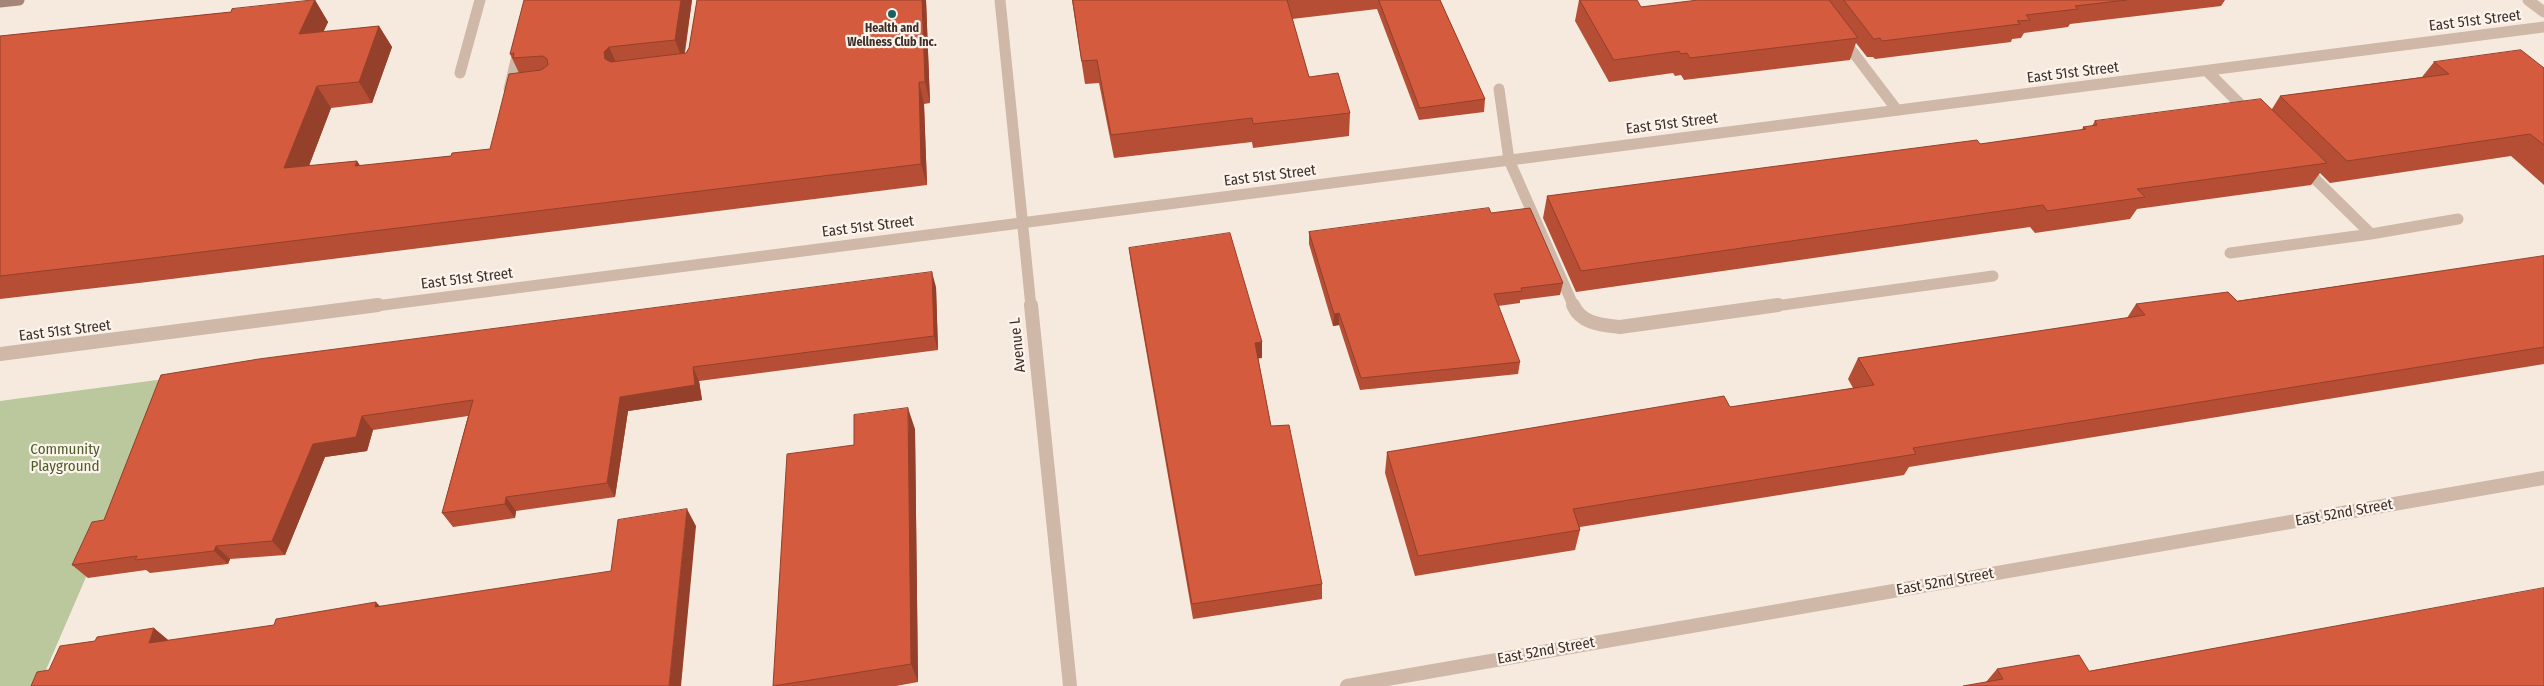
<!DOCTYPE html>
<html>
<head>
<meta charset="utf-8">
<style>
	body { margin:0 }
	canvas { display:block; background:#f6eade }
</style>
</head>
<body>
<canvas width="2544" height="686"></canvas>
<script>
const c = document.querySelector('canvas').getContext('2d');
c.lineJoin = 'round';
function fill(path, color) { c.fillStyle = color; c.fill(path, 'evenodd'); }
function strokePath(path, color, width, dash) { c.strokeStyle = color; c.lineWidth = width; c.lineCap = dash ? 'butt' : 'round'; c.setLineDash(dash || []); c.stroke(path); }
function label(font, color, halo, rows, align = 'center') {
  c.font = font + ' "Fira Sans Condensed",sans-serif'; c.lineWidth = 4.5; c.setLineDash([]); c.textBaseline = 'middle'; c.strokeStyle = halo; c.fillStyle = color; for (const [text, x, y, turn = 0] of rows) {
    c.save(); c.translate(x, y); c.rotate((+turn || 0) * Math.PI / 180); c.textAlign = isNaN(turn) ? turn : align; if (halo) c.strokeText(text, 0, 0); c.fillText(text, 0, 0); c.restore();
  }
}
fill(new Path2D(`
	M172,378L39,686H0V401Z`), '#bbc79c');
strokePath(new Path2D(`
	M1843,39L1897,110
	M2207,71L2249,113
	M460,73L480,0
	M509,89L519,48
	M1499,89L1509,160L1574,307
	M2304,168L2371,234
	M2230,253L2371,234L2458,219
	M1768,307L1993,276`), '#d0b8a8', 11);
strokePath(new Path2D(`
	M1573,305C1581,324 1602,325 1620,327L1778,305`), '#d0b8a8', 14);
strokePath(new Path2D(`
	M1000,0L1031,307
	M368,307L2544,27`), '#d0b8a8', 11);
strokePath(new Path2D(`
	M1031,305L1070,686
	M0,354L378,305
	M1347,686L2544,478`), '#d0b8a8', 14);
strokePath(new Path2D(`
	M2528,0L2544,12`), '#d0b8a8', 11);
strokePath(new Path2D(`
	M0,2L19,0`), '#a48779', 11);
fill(new Path2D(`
	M315,0L328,22L323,32L379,26L392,47L372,103L331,108L309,166L357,161L360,166L451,156L490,149L519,73L510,54L692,0L685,53H686L689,48L697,0H926L930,103L924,104L927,185L139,283L0,299V36L231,12Z
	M1072,0H1440L1485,99L1484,112L1419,120L1377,9L1292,19L1309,77L1350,113L1349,136L1253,148L1252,142L1114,158L1099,83L1085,84Z
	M1579,0L1641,7L1829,0H2225L2221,6L2070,24L2068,27L2024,33L2021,38L2012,39L2011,42L1875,59L1873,57H1867L1856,43L1850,60L1684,80L1681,75L1675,76L1673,73L1609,82L1575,21Z
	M2434,62L2544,68V185L2511,156L2330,183L2320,173L2311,185L2137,209L2130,219L2035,233L2030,227L1576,292L1543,218L1547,196L1980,144L2082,130L2083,127L2092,126L2095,121L2272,109L2280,96L2422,77Z
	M1491,213L1563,283L1560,295L1520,300V303L1498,306L1520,362L1518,374L1360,390L1339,325L1333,326L1309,244V232Z
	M1129,248L1262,342V358H1258L1271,426L1322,584V599L1193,619L1131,264Z
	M2544,256V364L1909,467L1904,475L1580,527V530L1575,550L1415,576L1385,473L1387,452L1730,407L1853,388L1848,379L1858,358L2127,318L2136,304L2237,301Z
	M936,287L938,350L699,381L702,400L628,411L615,497L516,511L515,518L453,527L442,513L468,416L373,430L367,451L325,457L285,555L230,559L228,564L150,573L146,570L88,578L72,565L104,520L161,375Z
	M915,429L918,682L896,686H773L854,445Z
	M1997,669L2089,671L2544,686L1986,682Z`), '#b64e35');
fill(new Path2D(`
	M315,0L328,22L313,55L299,34Z
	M681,0H692L683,61L675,40Z
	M922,0H926L930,103L925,82Z
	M379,26L392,47L372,103L359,82Z
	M609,47L619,69L605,59L604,52Z
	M919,82L924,104L927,185L921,164Z
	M317,86L331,108L300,189L284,168Z
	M357,161L371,182L355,166Z
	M932,272L936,287L938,350L934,336Z
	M1339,313V325L1333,326L1334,314Z
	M1262,342V358L1255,359V343Z
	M693,367L699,381L702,400L628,411L615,497L607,483L620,397Z
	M908,408L915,429L918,682L911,664Z
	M362,416L373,430L367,451L325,457L285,555L272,541L313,444Z
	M506,497L516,511L515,518L505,504Z
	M687,509L696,526L681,686H669Z
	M216,546L230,559L228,564L214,551Z
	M376,602L391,618L375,607Z
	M154,628L173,644L149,643Z`), '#94402b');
const building = new Path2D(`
	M315,0L299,34L379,26L359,82L317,86L284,168L357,161L355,166L451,156L452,153L490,149L509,74L541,70L548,65L547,59L543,56L513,58L514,53L510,54L524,0H681L675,40L609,47L604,52L605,59L611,62L686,53L689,48L697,0H922L925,82H919L921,164L120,262L0,276V36L231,12L232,9Z
	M1073,0H1287L1309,77L1338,73L1350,113L1253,124L1252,118L1111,135L1097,60L1082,61Z
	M1379,0H1440L1485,99L1420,108Z
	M1580,0H1637L1641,7L1698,0H1829L1858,38L1690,58L1687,53L1681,54L1679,51L1614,60Z
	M1844,0H2127L2075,6L2078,9L2026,15L2030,20L2017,21L2020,24L1882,41L1880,38L1874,39Z
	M2521,50L2544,68V145L2530,134L2347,161L2280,96L2449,74L2434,62Z
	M2261,99L2327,163L2137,189L2145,197L2047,211L2043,205L1581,271L1547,196L1977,140L1980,144L2086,129L2083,127L2097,125L2095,121Z
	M1489,208L1491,213L1530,208L1563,283L1521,288L1522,291L1494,294L1520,362L1361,378L1339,313L1334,314L1309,232Z
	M1230,233L1262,342L1255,343L1271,426L1289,425L1322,584L1192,604L1129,248Z
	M2544,256V347L1913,448L1916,454L1573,509L1580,530L1418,556L1387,452L1724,396L1730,407L1874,385L1858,358L2145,315L2136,304L2228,292L2237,301Z
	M932,272L934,336L693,367L695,385L620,397L607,483L506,497L505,504L442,513L473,400L362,416L356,437L313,444L272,541L216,546L214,551L135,560L137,556L72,565L92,522L104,520L161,375L259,359Z
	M908,408L911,664L773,686L787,454L854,445V415Z
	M687,509L669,686H31L37,672L49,670L60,646L95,641L97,637L154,628L149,643L274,625L276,619L376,602L375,607L611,571L618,520Z
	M2544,588V686H1963L2003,679L1997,669L2079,655L2089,671Z`);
fill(building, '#d45b3e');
strokePath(building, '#94402b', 1);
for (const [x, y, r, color] of [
	[892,14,5,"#196263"]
]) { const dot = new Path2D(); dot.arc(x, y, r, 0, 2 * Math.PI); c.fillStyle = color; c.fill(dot); strokePath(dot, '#fcf4ec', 2); }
label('bold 12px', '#3c2e29', '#fcf4ec', [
	["Health and",892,29],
	["Wellness Club Inc.",892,43]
]);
label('15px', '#3c2e29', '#fcf4ec', [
	["East 51st Street",2475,21,-7],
	["East 51st Street",2073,73,-7],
	["East 51st Street",1672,124,-7],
	["East 51st Street",1270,176,-7],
	["East 51st Street",868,227,-7],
	["East 51st Street",467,279,-7],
	["East 51st Street",65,331,-7],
	["Avenue L",1018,345,-96],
	["East 52nd Street",2344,513,-10],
	["East 52nd Street",1945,582,-10],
	["East 52nd Street",1546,651,-10]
]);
label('15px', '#4d5e29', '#fcf4ec', [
	["Community",65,450],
	["Playground",65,467]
]);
</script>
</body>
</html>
